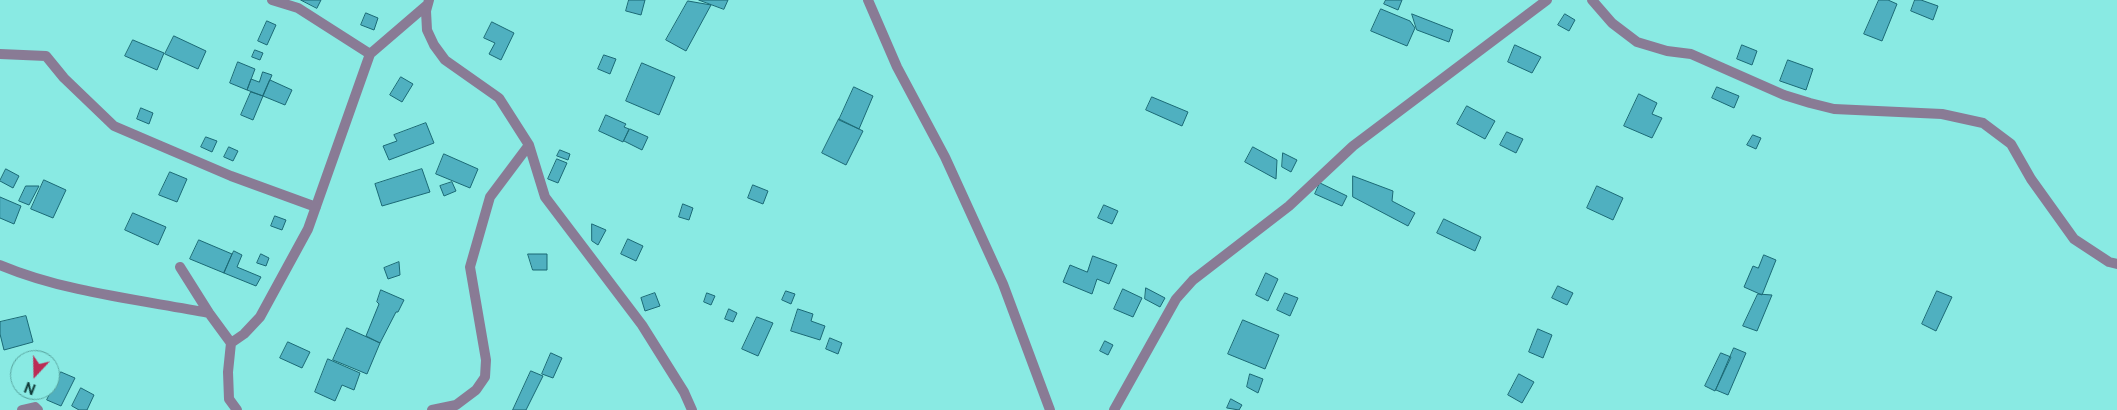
<!DOCTYPE html>
<html>
<head>
<meta charset="utf-8">
<style>
	body { margin:0 }
	#map { position:relative; width:2117px; height:410px; overflow:hidden; background:#89eae3; font-family:"Public Sans",sans-serif }
	canvas { display:block }
	.north { position:absolute; left:10px; top:350px; width:50px; height:50px; box-sizing:border-box; background:#89eae3; border:1px solid #58a49f; border-radius:50%; rotate:201deg; font-size:14px; font-weight:700; line-height:20px; text-align:center; color:#0f3a38 }
	.north::after { content:''; display:block; margin:auto; width:18px; height:22px; background:#bb2c55; clip-path:polygon(50% 0,100% 100%,50% 72%,0 100%) }
</style>
</head>
<body>
<div id="map">
<canvas width="2117" height="410"></canvas>
<div class="north">N</div>
</div>
<script>
const c = document.querySelector('canvas').getContext('2d');
c.lineJoin = 'round';
function fill(path, color) { c.fillStyle = color; c.fill(path, 'evenodd'); }
function strokePath(path, color, width, dash) { c.strokeStyle = color; c.lineWidth = width; c.lineCap = dash ? 'butt' : 'round'; c.setLineDash(dash || []); c.stroke(path); }
const building = new Path2D(`
	M301,0H321L317,8Z
	M629,0H645L641,15L626,11Z
	M699,0H728L724,9Z
	M1386,0H1402L1398,10L1384,4Z
	M1879,0H1888L1897,4L1882,41L1864,34Z
	M1915,0H1921L1938,6L1933,20L1911,11Z
	M688,1L711,5L686,51L666,40Z
	M1381,9L1410,21L1415,28L1407,46L1371,31Z
	M366,13L378,18L374,30L361,25Z
	M1412,14L1453,30L1449,42L1417,30Z
	M1565,14L1575,20L1569,31L1558,25Z
	M267,21L276,25L267,45L258,41Z
	M492,22L514,33L501,60L489,54L495,43L484,38Z
	M174,36L206,51L198,69L165,54Z
	M133,40L164,53L157,70L125,56Z
	M1515,45L1541,57L1532,73L1508,62Z
	M1742,45L1757,51L1752,65L1737,59Z
	M255,50L263,53L260,60L252,57Z
	M604,55L616,59L610,74L598,69Z
	M1788,60L1813,69L1806,90L1780,81Z
	M238,62L255,69L247,90L230,83Z
	M642,63L675,77L659,115L626,101Z
	M263,72L272,75L263,96L247,90L251,79L259,82Z
	M401,77L413,84L402,102L390,95Z
	M270,80L292,90L285,105L263,96Z
	M854,87L873,96L859,129L839,120Z
	M1717,87L1739,96L1734,108L1712,98Z
	M251,92L263,96L253,120L241,115Z
	M1639,94L1657,103L1652,114L1662,118L1652,138L1624,126Z
	M1152,97L1188,112L1182,126L1146,110Z
	M1467,106L1495,121L1485,139L1457,124Z
	M141,108L153,113L149,124L137,119Z
	M606,115L626,124L624,127L629,129L623,142L599,131Z
	M839,119L863,131L846,165L822,153Z
	M426,123L434,143L389,160L383,146L397,141L394,135Z
	M630,129L648,137L642,150L624,141Z
	M1507,132L1523,139L1516,153L1500,145Z
	M1753,135L1761,138L1756,149L1747,145Z
	M206,137L217,141L212,152L201,147Z
	M229,147L238,151L233,161L224,157Z
	M1253,147L1277,160L1276,179L1245,162Z
	M560,150L570,154L568,160L557,156Z
	M1283,153L1297,160L1291,172L1282,167Z
	M444,154L478,169L470,188L436,174Z
	M557,159L567,163L558,183L548,179Z
	M6,169L19,176L13,188L0,181Z
	M422,169L430,192L382,206L375,184Z
	M170,172L187,179L177,202L159,195Z
	M1353,176L1393,191L1392,201L1415,213L1408,226L1353,197Z
	M44,180L66,190L53,218L31,209Z
	M452,182L456,191L444,196L440,186Z
	M1320,183L1347,196L1342,206L1315,194Z
	M753,185L768,191L763,204L748,198Z
	M26,186H39L29,205L19,201Z
	M1597,186L1623,198L1613,220L1587,208Z
	M0,197L21,206L14,224L0,218Z
	M683,204L693,208L689,220L679,217Z
	M1104,205L1118,211L1112,224L1098,218Z
	M133,213L166,227L158,245L125,230Z
	M275,216L286,220L282,230L271,226Z
	M1444,219L1481,237L1475,251L1437,233Z
	M592,224L606,230L598,245L592,241Z
	M628,239L643,246L636,261L621,254Z
	M199,240L232,254L224,273L190,259Z
	M234,251L242,255L237,267L261,277L256,286L224,273Z
	M261,254L269,258L266,266L257,263Z
	M528,254H547V270H533Z
	M1764,255L1776,260L1762,295L1744,287L1753,266L1758,268Z
	M1093,256L1117,265L1109,284L1097,279L1092,294L1063,282L1070,265L1087,272Z
	M399,262L400,275L388,279L384,268Z
	M1266,273L1278,279L1268,301L1256,295Z
	M1558,286L1573,293L1567,305L1552,298Z
	M1146,288L1165,298L1160,307L1145,299Z
	M1123,289L1142,298L1133,317L1114,309Z
	M381,290L404,300L398,312H396L380,343L366,336L379,304L377,302Z
	M786,291L795,294L791,304L782,300Z
	M1937,291L1952,297L1936,331L1922,324Z
	M655,293L660,306L645,311L641,298Z
	M707,293L715,296L711,305L704,302Z
	M1285,293L1298,298L1290,316L1277,310Z
	M1758,294L1772,295L1757,331L1743,326Z
	M729,309L737,313L733,322L725,319Z
	M798,309L813,314L811,321L825,326L820,340L791,331Z
	M26,316L33,342L4,350L0,334V322Z
	M757,317L773,323L758,356L742,349Z
	M1243,320L1279,335L1265,369L1228,354Z
	M347,328L380,343L367,374L333,360Z
	M1538,329L1552,335L1543,358L1529,352Z
	M830,338L842,343L838,354L826,349Z
	M1105,341L1113,345L1108,355L1100,351Z
	M288,342L310,352L302,368L280,358Z
	M1734,348L1746,353L1728,395L1716,390Z
	M551,353L562,358L553,378L542,374Z
	M1721,353L1731,357L1715,391L1705,386Z
	M328,359L360,373L354,390L342,385L335,401L315,392Z
	M531,371L543,376L526,410H513Z
	M61,372L75,378L61,406L47,400Z
	M1250,374L1263,379L1258,393L1247,387Z
	M1519,374L1534,382L1522,403L1508,395Z
	M81,388L94,395L87,410H79L72,406Z
	M1231,399L1242,405L1239,410L1227,408Z`);
fill(building, '#4fb0c0');
strokePath(building, '#1b6975', 1);
strokePath(new Path2D(`
	M272,0L298,8L370,54
	M429,0L426,11L427,30L434,45L445,60L499,98L529,145L545,197L642,325L684,392L692,410
	M868,0L897,67L945,157L1003,284L1050,410
	M1592,0L1612,23L1637,42L1667,51L1691,54L1784,95L1810,103L1834,109L1942,114L1983,123L2011,144L2031,179L2074,239L2109,262L2117,264
	M0,54L46,56L64,78L114,126L231,176L316,207
	M0,265C64,292 141,300 209,313
	M180,267L209,313L231,343L228,372L229,399L237,410
	M231,343L244,334L260,317L308,229L370,54L427,5
	M22,410L35,407L38,410
	M432,410L456,405L476,390L485,377L486,360L470,267L490,197L529,145
	M1114,410L1176,299L1193,280L1289,206L1353,146L1547,0`), '#897b95', 10);
</script>
</body>
</html>
